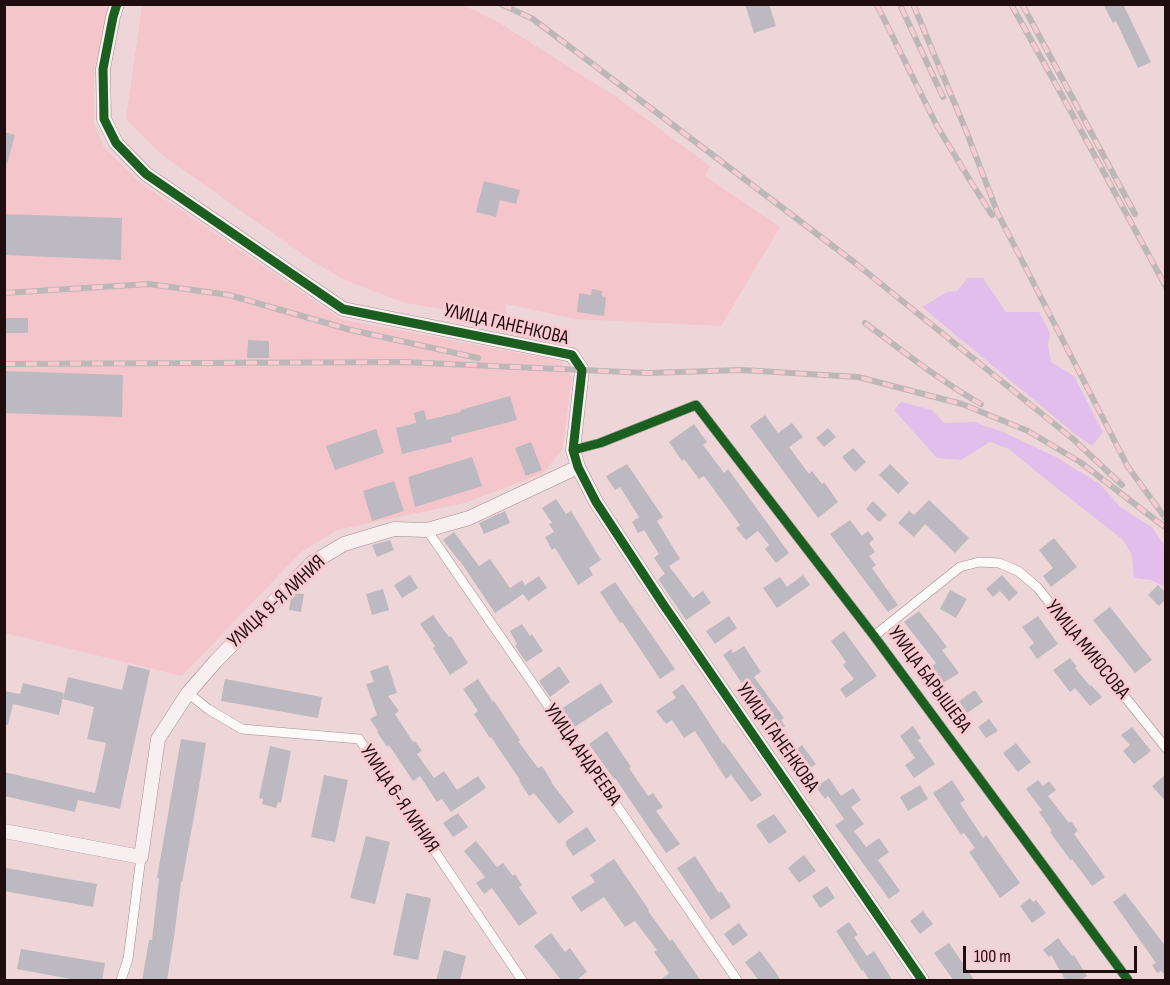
<!DOCTYPE html>
<html>
<head>
<meta charset="utf-8">
<style>
	body { margin:0 }
	#map { position:relative; width:1170px; height:985px; overflow:hidden; background:#eed6d8; font-family:"Sofia Sans Condensed",sans-serif }
	canvas { display:block }
	.frame { position:absolute; inset:0; border:6px solid #200d10; pointer-events:none }
	.scale { position:absolute; left:963px; top:946px; width:174px; height:27px; box-sizing:border-box; border:3px solid #200d10; border-top:0; padding-left:8px; font-size:18px; line-height:21px; white-space:nowrap; color:#200d10; -webkit-text-stroke:4px #f8cbd0; paint-order:stroke }
</style>
</head>
<body>
<div id="map">
<canvas width="1170" height="985"></canvas>
<div class="frame"></div>
<div class="scale">100 m</div>
</div>
<script>
const c = document.querySelector('canvas').getContext('2d');
c.lineJoin = 'round';
function fill(path, color) { c.fillStyle = color; c.fill(path, 'evenodd'); }
function strokePath(path, color, width, dash) { c.strokeStyle = color; c.lineWidth = width; c.lineCap = dash ? 'butt' : 'round'; c.setLineDash(dash || []); c.stroke(path); }
function label(font, color, halo, rows, align = 'center') {
  c.font = font + ' "Sofia Sans Condensed",sans-serif'; c.lineWidth = 6; c.setLineDash([]); c.textBaseline = 'middle'; c.strokeStyle = halo; c.fillStyle = color; for (const [text, x, y, turn = 0] of rows) {
    c.save(); c.translate(x, y); c.rotate((+turn || 0) * Math.PI / 180); c.textAlign = isNaN(turn) ? turn : align; if (halo) c.strokeText(text, 0, 0); c.fillText(text, 0, 0); c.restore();
  }
}
fill(new Path2D(`
	M5,5H110L94,71V123L104,147L138,181L341,319L560,361L572,378L562,450L543,473L465,503L337,530L301,552L182,676L5,633Z
	M142,5H463L498,22L618,98L710,166L705,176L780,227L721,326L575,319L506,304L505,319L405,303L347,281L312,261L161,154L126,119Z`), '#f4c6cb');
fill(new Path2D(`
	M968,278H983L1006,312H1039L1050,333L1048,345L1051,362L1074,376L1103,432L1092,446L1075,434L922,307L947,292L957,291Z
	M901,402L932,410L944,423L974,422L1003,432L1056,457L1100,484L1120,507L1152,527L1165,546V587L1151,580L1134,578L1132,555L1123,540L1043,477L1009,449L990,442L961,460L937,458L894,410Z`), '#e1beeb');
fill(new Path2D(`
	M745,4H769L776,26L754,33Z
	M1103,4H1123L1151,62L1138,68L1116,21L1113,23Z
	M4,132L15,135L7,164L4,163Z
	M484,181L520,190L516,204L500,200L496,217L476,212Z
	M4,214L122,218L121,260L4,255Z
	M592,289L602,291V296L606,297L604,316L577,312L579,293L591,295Z
	M4,318H28V333H4Z
	M248,340L269,341V358H247Z
	M4,371L123,375L122,417L4,413Z
	M510,396L517,420L451,437L452,442L402,454L396,428L416,423L414,413L424,410L427,420L461,412L460,410Z
	M765,415L778,433L792,423L803,437L789,447L809,474L812,471L822,484L824,482L838,502L818,518L750,426Z
	M694,424L707,442L703,445L724,473L728,469L789,553L776,563L765,549L769,545L758,531L746,540L736,528L740,525L704,476L699,479L684,459L682,461L669,442Z
	M828,428L836,437L824,447L816,438Z
	M376,429L384,453L335,470L326,446Z
	M531,442L542,470L526,476L515,448Z
	M853,448L866,462L855,472L842,457Z
	M472,457L482,486L415,507L408,477Z
	M627,464L663,517L657,521L680,559L669,566L693,598L703,591L711,603L686,620L658,579L665,574L654,558L659,554L644,530L638,533L632,522L639,517L620,487L615,490L606,476Z
	M890,464L909,483L898,494L879,475Z
	M394,481L404,511L372,521L363,491Z
	M556,499L566,514L571,511L601,560L589,568L593,575L578,585L555,548L552,550L545,537L554,532L549,524L552,523L542,508Z
	M929,500L969,538L955,553L925,524L914,537L898,523L909,511L914,515Z
	M873,501L887,515L879,522L866,509Z
	M505,511L510,523L484,534L479,523Z
	M850,520L862,536L868,531L874,539L869,543L875,552L869,556L876,565L872,568L898,605L888,612L830,534Z
	M454,532L479,566L490,559L510,588L522,580L525,585L539,576L547,588L528,601L523,594L495,613L460,561H459L443,540Z
	M1054,538L1077,567L1051,587L1043,576L1053,568L1039,550Z
	M390,540L394,550L377,557L372,545Z
	M410,575L418,588L402,598L394,585Z
	M803,575L810,585L777,608L763,588L780,577L787,587Z
	M1002,575L1018,593L1009,601L1000,591L993,597L986,589Z
	M615,582L675,669L660,679L622,622L620,623L600,592Z
	M1158,585L1166,593V599L1159,606L1148,595Z
	M383,589L389,610L372,615L366,594Z
	M950,590L967,599L956,618L940,609Z
	M295,593L304,594L301,612L289,610L291,598Z
	M1110,607L1152,660L1135,673L1093,620Z
	M919,611L947,647L942,650L959,673L943,683L932,666L936,663L904,622Z
	M433,615L449,637L451,636L468,663L450,675L433,648L435,646L420,624Z
	M729,616L737,628L715,644L706,631Z
	M1038,616L1058,644L1037,659L1029,647L1034,643L1022,627Z
	M522,624L530,636L532,634L543,651L526,662L515,646L517,644L510,631Z
	M844,631L877,676L846,698L840,689L854,679L843,665L846,662L831,641Z
	M744,646L761,672L754,677L784,718L781,720L785,726L771,736L763,724L766,722L745,692L747,691L723,655L731,649L733,653Z
	M1070,658L1077,667L1075,668L1090,686L1091,685L1102,697L1090,706L1075,688L1070,692L1053,670Z
	M128,665L150,670L120,809L78,800L75,812L4,796V772L95,793L106,743L87,739L94,707L63,699L68,677L122,690Z
	M388,665L397,693L388,696L399,711L395,714L413,742L415,741L422,751L417,754L434,778L444,771L457,790L478,776L486,788L451,812L442,799L437,802L420,776L413,781L389,745L387,747L377,732L378,731L370,719L377,715L366,684L374,682L370,671Z
	M559,666L570,682L550,697L539,681Z
	M225,679L322,697L318,718L221,701Z
	M478,679L493,702L494,701L520,740L518,741L538,768L542,766L552,782H551L574,812L559,824L534,793L529,796L519,781L520,780L491,737L490,738L474,714L478,711L463,689Z
	M23,683L64,693L59,715L13,704L8,725L4,724V691L20,694Z
	M601,683L613,702L573,728L561,709Z
	M683,684L695,701L723,744L724,743L762,795L751,802L731,775L726,779L695,731L684,738L672,720L666,724L656,711L676,698L672,692Z
	M975,690L983,702L967,713L959,701Z
	M989,719L998,731L986,738L978,727Z
	M913,726L921,738L918,740L935,764L914,778L905,765L915,758L900,736Z
	M1132,727L1151,751L1134,764L1123,751L1130,745L1121,735Z
	M607,731L631,767L629,768L648,796L653,793L663,807L656,811L680,844L666,853L615,778L614,779L589,744Z
	M181,739L206,743L196,805L182,882H181L175,930L167,981H142L149,940H152L159,878H157Z
	M1016,743L1031,762L1018,772L1003,753Z
	M802,745L816,764L804,772L790,754Z
	M270,746L291,751L281,803L278,802L276,808L262,804L263,799L259,798Z
	M1166,774V802L1152,786Z
	M324,775L348,780L335,842L311,837Z
	M829,778L841,796L853,788L861,800L851,807L864,824L854,831L866,847L879,838L889,852L878,860L900,891L889,899L835,825L844,819L828,796L825,799L816,787Z
	M952,780L965,800L960,803L983,838L986,835L1020,883L1000,898L969,852L975,848L964,833L961,835L933,793Z
	M1038,780L1043,786L1049,781L1056,790L1048,796L1069,823L1071,821L1078,831L1074,834L1105,877L1092,886L1072,859L1071,861L1050,832L1052,831L1039,812L1042,810L1026,789Z
	M920,785L928,799L908,811L900,797Z
	M458,813L468,827L453,837L443,823Z
	M774,814L787,832L769,844L756,825Z
	M587,827L596,841L573,856L566,845V841Z
	M366,836L390,842L375,904L350,898Z
	M476,841L497,867L503,863L513,876L515,874L522,885L519,887L537,913L519,926L492,888L484,894L476,883L485,877L464,851Z
	M804,855L816,871L799,883L788,868Z
	M695,856L719,893L721,891L731,907L711,920L677,868Z
	M614,859L649,910L648,911L670,941L672,939L701,981H659L669,973L654,952L657,950L635,921L625,927L604,897L581,912L571,897L595,882L590,875Z
	M6,868L97,884L93,907L4,891Z
	M827,886L835,898L820,908L812,896Z
	M406,893L431,898L418,960L393,955Z
	M1125,893L1166,947V976L1161,971L1157,973L1152,965L1156,963L1113,902Z
	M1030,898L1033,902L1036,900L1046,913L1032,923L1020,906Z
	M923,911L933,924L920,934L910,921Z
	M849,922L858,935L854,937L867,956L874,951L893,981H870L863,970L862,971L836,931Z
	M739,923L748,935L733,946L724,934Z
	M551,933L565,952L570,948L587,972L575,981H562L534,946Z
	M1058,938L1072,956L1074,955L1087,976L1079,981H1066L1051,955L1049,957L1043,950Z
	M949,943L975,981H954L934,953Z
	M21,949L105,963L102,981H81L17,969Z
	M444,950L466,956L460,981H436Z
	M760,951L777,974L781,981H759L745,962Z`), '#bdb9c0');
const street = new Path2D(`
	M573,450L600,443L696,405L874,636L1128,980
	M427,530L737,980
	M874,636L960,567L979,562L999,563L1018,571L1037,587L1166,748
	M188,693L208,709L242,729L359,739L522,980
	M121,980L128,959L141,857`);
const secondary = new Path2D(`
	M117,4L113,17L103,69L104,119L116,143L146,174L343,309L572,355L582,370L573,450L578,467L596,502L663,604L922,980
	M4,831L141,857L158,739L188,693L216,661L312,563L344,544L394,529L427,530L469,518L578,467`);
strokePath(street, '#a18d8f', 10);
strokePath(secondary, '#a18d8f', 15);
strokePath(street, '#fcf9f9', 9);
strokePath(secondary, '#f7eff0', 14);
const rail = new Path2D(`
	M501,4L533,19L854,262L1073,439L1122,485
	M913,4L967,133L998,214L1128,467L1166,519
	M1011,4L1064,99L1166,287
	M1022,4L1135,214
	M877,5L937,126L971,182L992,215
	M901,7L943,97
	M4,293L149,284L229,295L351,330L478,358
	M865,323C903,351 940,381 981,404
	M4,364L404,362L648,373L742,370L858,377L962,404L1028,431L1080,462L1166,528`);
strokePath(rail, '#beb7b8', 6);
strokePath(rail, '#f8cbd0', 4, [11]);
strokePath(new Path2D(`
	M117,4L113,17L103,69L104,119L116,143L146,174L343,309L572,355L582,370L573,450L578,467L596,502L663,604L922,980
	M573,450L600,443L696,405L874,636L1128,980`), '#1b5e20', 9);
label('20px', '#200d10', '#f8cbd0', [
	["УЛИЦА ГАНЕНКОВА",506,325,13],
	["УЛИЦА 9-Я ЛИНИЯ",277,602,-43],
	["УЛИЦА МИЮСОВА",1087,650,51],
	["УЛИЦА БАРЫШЕВА",929,680,54],
	["УЛИЦА ГАНЕНКОВА",777,738,55],
	["УЛИЦА АНДРЕЕВА",582,755,55],
	["УЛИЦА 6-Я ЛИНИЯ",399,799,56]
]);
</script>
</body>
</html>
